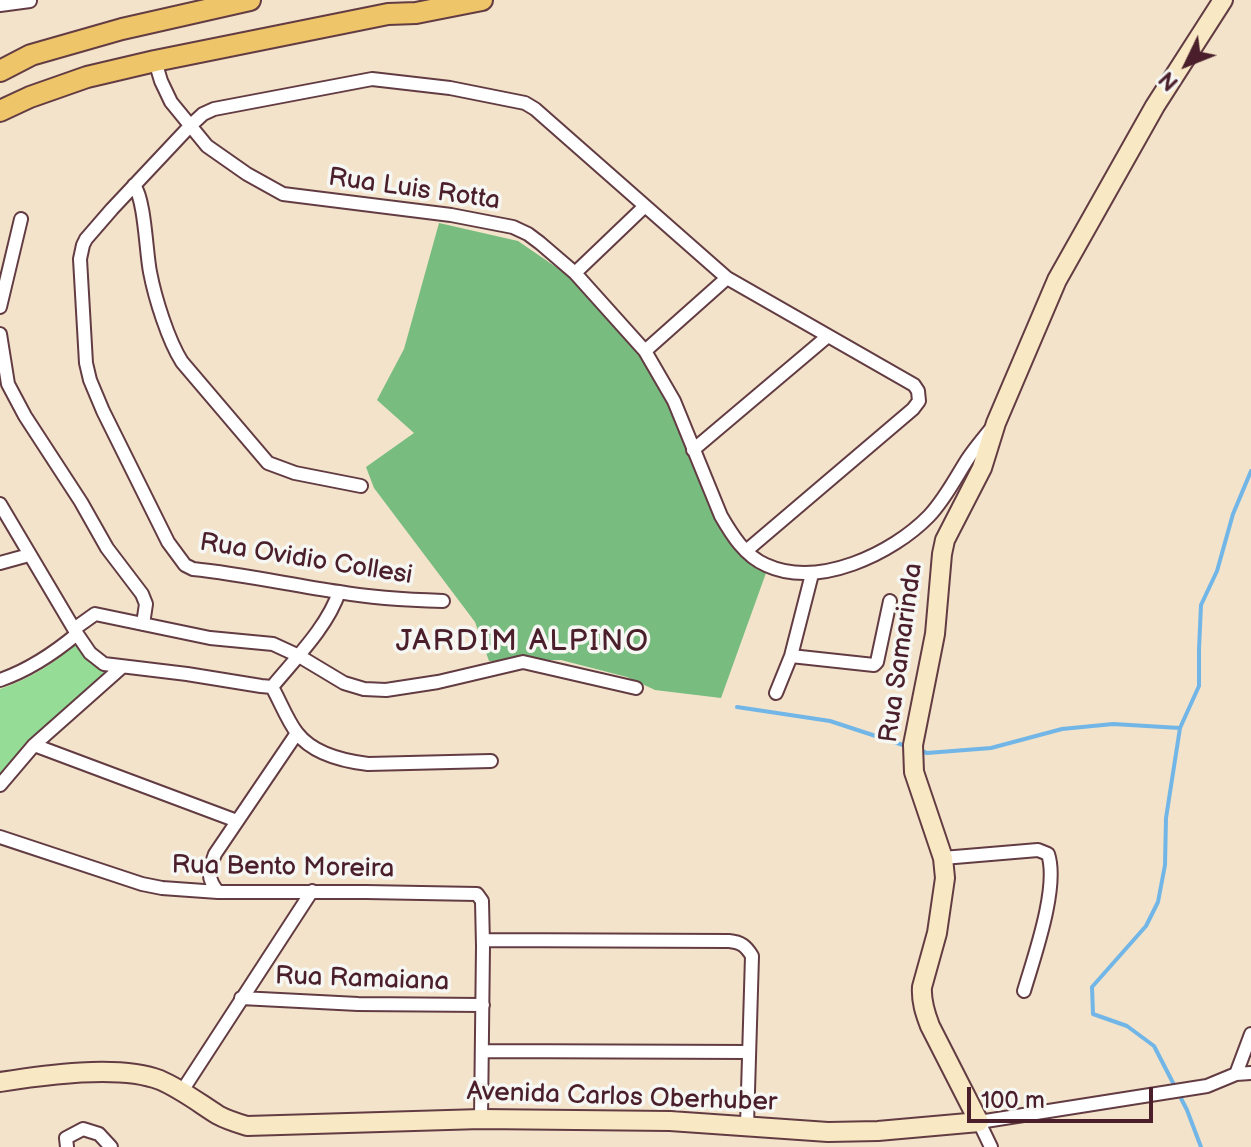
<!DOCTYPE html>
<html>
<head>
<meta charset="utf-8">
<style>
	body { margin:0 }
	#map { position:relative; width:1251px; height:1147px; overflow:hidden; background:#f2e3ca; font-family:"Balsamiq Sans",sans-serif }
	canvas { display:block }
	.north { position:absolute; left:1147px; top:24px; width:80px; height:80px; -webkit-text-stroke:6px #f6f6f2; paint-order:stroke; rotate:227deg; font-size:22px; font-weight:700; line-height:32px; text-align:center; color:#4a1f2b }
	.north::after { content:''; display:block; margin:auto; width:28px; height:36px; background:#4a1f2b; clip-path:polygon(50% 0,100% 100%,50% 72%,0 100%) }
	.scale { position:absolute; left:967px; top:1087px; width:186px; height:36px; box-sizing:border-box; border:4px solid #4a1f2b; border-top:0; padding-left:10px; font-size:24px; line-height:28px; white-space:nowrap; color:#4a1f2b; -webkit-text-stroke:6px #f6f6f2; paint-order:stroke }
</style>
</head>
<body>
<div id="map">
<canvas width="1251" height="1147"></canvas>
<div class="north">N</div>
<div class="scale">100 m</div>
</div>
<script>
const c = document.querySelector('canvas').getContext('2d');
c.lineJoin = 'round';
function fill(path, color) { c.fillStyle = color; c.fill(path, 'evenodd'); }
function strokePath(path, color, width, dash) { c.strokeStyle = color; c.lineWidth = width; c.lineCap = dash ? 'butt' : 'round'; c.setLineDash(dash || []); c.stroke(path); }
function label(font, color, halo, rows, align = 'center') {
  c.font = font + ' "Balsamiq Sans",sans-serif'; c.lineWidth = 7; c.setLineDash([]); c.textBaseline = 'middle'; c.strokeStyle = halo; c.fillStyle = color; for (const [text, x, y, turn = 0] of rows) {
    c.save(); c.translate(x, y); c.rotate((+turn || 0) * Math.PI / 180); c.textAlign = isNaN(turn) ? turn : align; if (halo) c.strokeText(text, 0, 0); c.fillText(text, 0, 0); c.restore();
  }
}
fill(new Path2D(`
	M77,644L109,674L0,779V689C28,680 54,663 77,644Z`), '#95dc97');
fill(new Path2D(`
	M439,223L518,241L569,276L641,357L664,393L686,442L715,521L738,553L766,573L721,698L655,690L627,677L561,660L489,661L475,622L374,488L366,467L414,433L377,400L404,349Z`), '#78bc80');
strokePath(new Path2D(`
	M737,707L830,721L906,746
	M918,750L927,753L991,748L1062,729L1113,724L1180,728
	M1201,1147L1187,1110L1154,1046L1127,1026L1093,1014L1092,987L1146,926L1158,902L1165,865L1166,818L1180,728L1199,686V649L1201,605L1217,571L1233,514L1251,471`), '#71b6e7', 4);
const street = new Path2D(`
	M0,5L30,1
	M155,61L161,81L171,102L207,146L247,174L283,194L451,215L513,227L528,234L540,243L575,273L645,351L674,401L721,516C732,535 745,556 766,565C818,589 892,554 929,516C945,499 955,479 967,460C974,449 982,440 990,430
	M134,185C145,200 146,252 150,272C155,298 168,340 182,362L268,463L295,473L361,486
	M575,273L644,207
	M0,307L21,219
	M0,334L8,384L25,416L81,502L107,548L142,594L146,604L143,624
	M645,351L727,278
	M693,450L828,336
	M0,504L77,634L90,653L104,664L187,674L261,686L272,687C280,701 287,720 297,733C313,754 343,761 368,764L491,761
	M0,563L29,555
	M443,601C409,600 373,598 339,592C291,585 242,574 193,569L185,565L168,542L103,411L90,380L86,363L80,259L83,245L86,239L112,209L190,126L203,114L214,109L372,79L450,88L525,103L535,109L727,278L914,385L918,391L919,401L913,409L746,551
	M74,629L95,614L210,638L273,644L299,656L344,683L364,689L386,690L438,682L523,662L636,688
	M791,656L874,665L877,662L890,601
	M0,680C29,670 53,654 77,634
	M272,687C295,659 328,626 339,592
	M776,693L791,656L812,574
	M34,745L237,821
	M0,785L34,745L122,667
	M0,837L142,884L162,888L218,892H366L477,894L482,901L483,946L481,1119
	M943,858L1038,850L1048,854C1059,887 1034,957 1024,991
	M218,892C206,877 209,871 215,854L297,733
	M483,940L729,941C741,942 746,946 752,956L747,1125
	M241,998L358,1004L483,1005
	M482,1051L749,1052
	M1236,1074L1251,1034
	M182,1091L312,891
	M67,1147L66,1138L83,1129L99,1134L111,1147
	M991,1147L979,1122L1207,1086L1236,1074L1251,1073`);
const secondary = new Path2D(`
	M0,1082C43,1075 119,1064 160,1080C181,1089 199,1103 218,1115C227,1120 237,1123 247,1126L481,1119L670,1121L828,1132L878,1131L979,1122L930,1026C925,1013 921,1001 922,987L937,933L945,878L943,858L914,772L913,745L935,634L942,554L945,540L982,468L996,423L1057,280L1155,106L1223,0`);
const primary = new Path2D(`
	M0,71L31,55L122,29L250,0
	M0,111L30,97L87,77L155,61L388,14L416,13L482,0`);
strokePath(street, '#633c43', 16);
strokePath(secondary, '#633c43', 22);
strokePath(primary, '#633c43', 24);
strokePath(street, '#fff', 12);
strokePath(secondary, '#f8e8c3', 18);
strokePath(primary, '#eec569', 20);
label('26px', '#4a1f2b', '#f6f6f2', [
	["Rua Luis Rotta",414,190,8],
	["Rua Ovidio Collesi",306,560,9],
	["Rua Samarinda",902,653,-82],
	["Rua Bento Moreira",283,868,1],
	["Rua Ramaiana",362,980,2],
	["Avenida Carlos Oberhuber",622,1098,2]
]);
c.letterSpacing = '2px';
label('30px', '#4a1f2b', '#f6f6f2', [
	["JARDIM ALPINO",523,642]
]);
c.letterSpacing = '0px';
</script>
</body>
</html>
